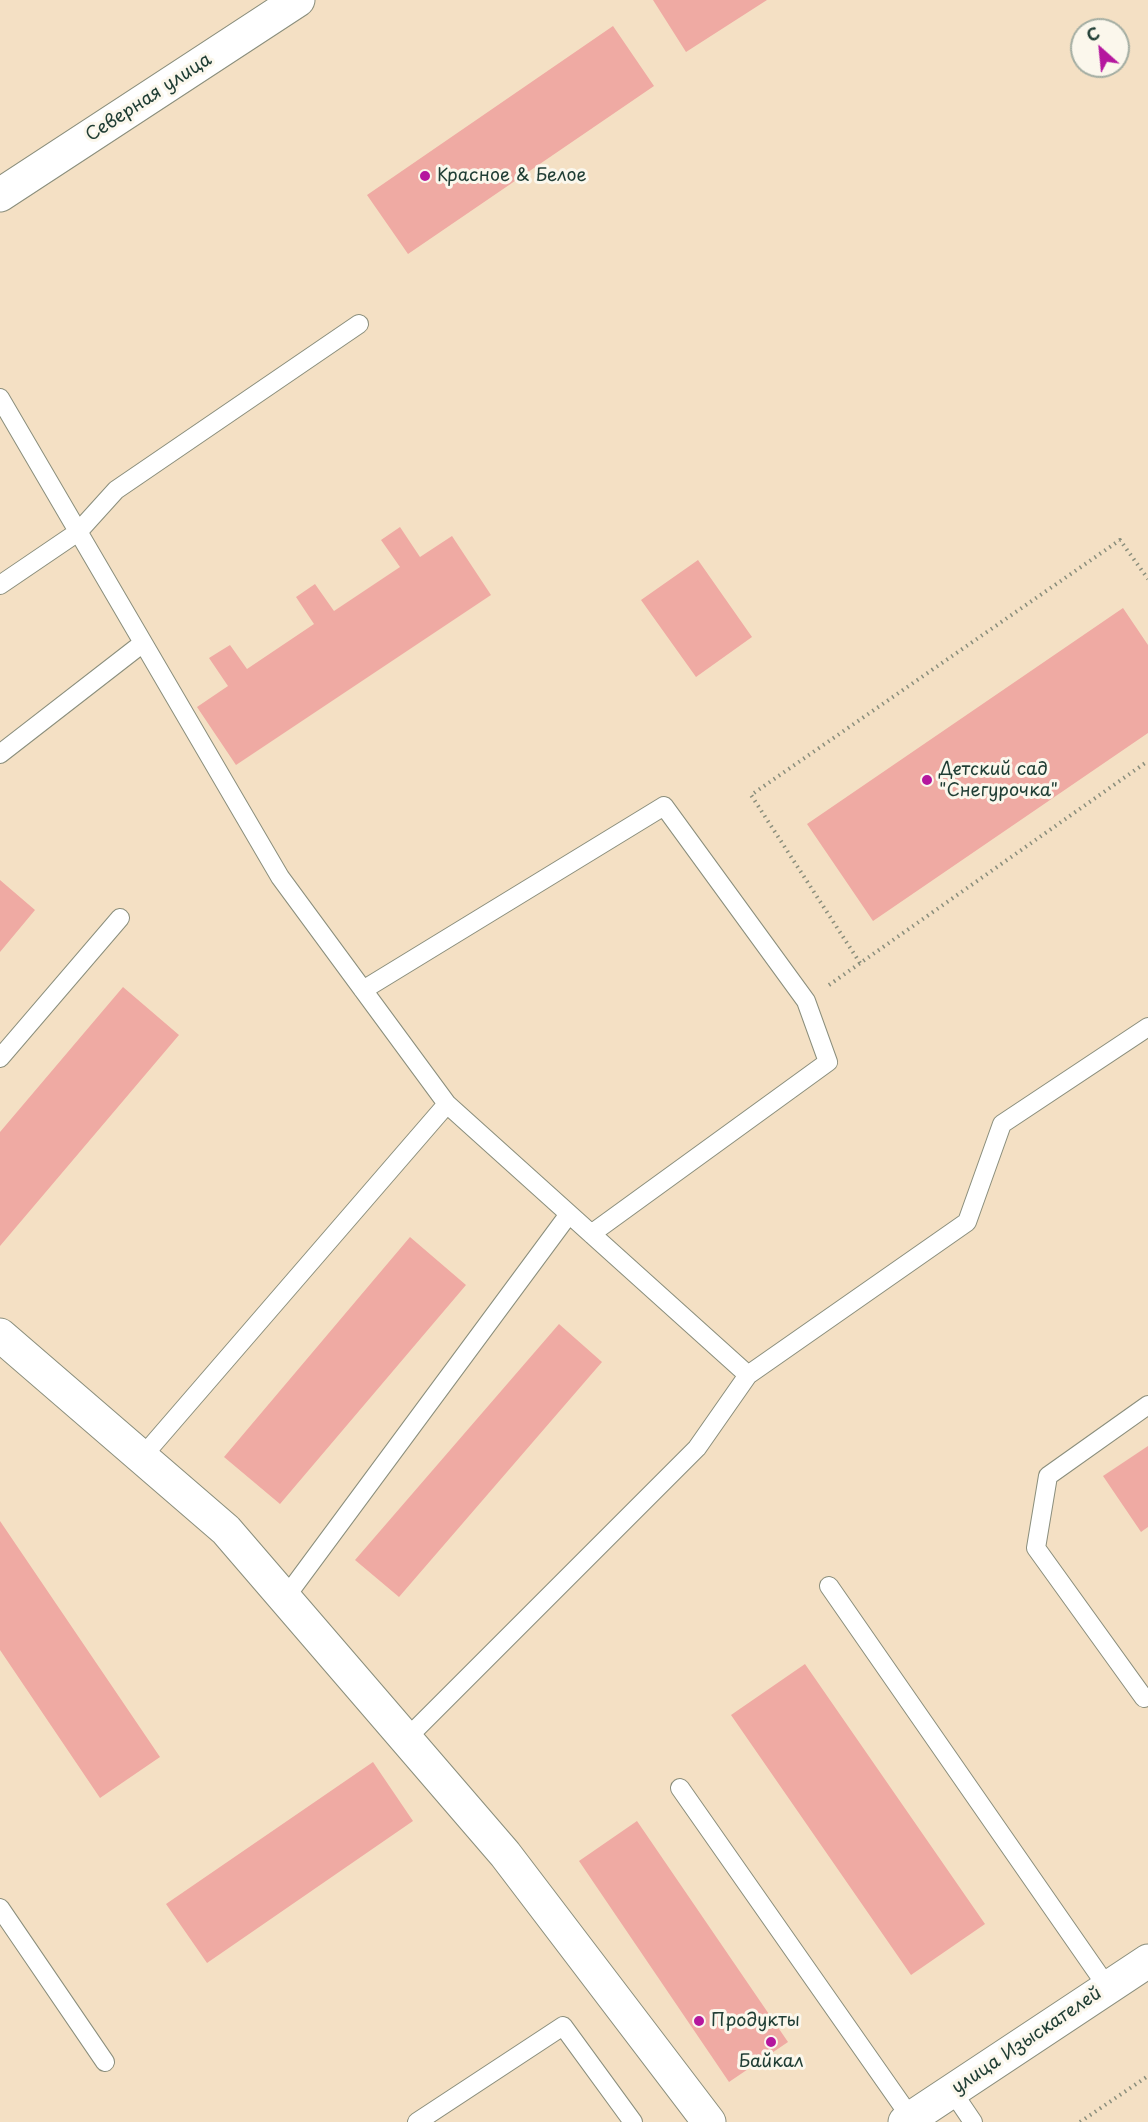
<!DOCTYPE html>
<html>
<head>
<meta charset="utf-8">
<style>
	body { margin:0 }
	#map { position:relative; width:1148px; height:2122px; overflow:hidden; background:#f4e0c4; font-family:"Playpen Sans",sans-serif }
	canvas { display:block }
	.north { position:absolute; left:1070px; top:18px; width:60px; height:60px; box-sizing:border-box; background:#fbf7ec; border:2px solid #a3ada2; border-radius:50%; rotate:333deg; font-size:16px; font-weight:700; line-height:24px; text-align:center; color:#1f3d34 }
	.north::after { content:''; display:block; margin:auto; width:21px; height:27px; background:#b5179e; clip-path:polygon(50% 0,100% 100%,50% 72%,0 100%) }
</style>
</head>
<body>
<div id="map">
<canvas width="1148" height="2122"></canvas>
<div class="north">С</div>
</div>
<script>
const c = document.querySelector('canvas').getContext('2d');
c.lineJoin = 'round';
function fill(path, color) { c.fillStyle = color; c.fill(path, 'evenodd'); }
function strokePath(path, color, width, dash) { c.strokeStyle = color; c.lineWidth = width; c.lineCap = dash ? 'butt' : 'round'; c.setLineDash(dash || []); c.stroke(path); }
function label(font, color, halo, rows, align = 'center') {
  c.font = font + ' "Playpen Sans",sans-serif'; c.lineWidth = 6; c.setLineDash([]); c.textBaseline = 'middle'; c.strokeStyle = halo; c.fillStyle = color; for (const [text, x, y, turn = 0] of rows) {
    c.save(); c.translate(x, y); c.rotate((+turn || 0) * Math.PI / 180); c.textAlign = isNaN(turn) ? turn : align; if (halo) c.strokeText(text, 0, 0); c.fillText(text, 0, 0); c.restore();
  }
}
fill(new Path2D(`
	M653,0H767L686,52Z
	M613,26L654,86L408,254L367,195Z
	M400,527L420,557L452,536L491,595L236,765L197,707L228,686L209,658L230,645L247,669L314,624L296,597L315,584L334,611L400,567L381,540Z
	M698,560L752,637L696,677L641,600Z
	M1123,608L1148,645V733L873,921L807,824Z
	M0,880L35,910L0,952Z
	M123,987L179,1035L0,1246V1132Z
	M410,1237L466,1285L280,1504L224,1457Z
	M559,1324L602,1362L399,1597L355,1560Z
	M1148,1446V1527L1141,1532L1103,1476Z
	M0,1521L160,1757L100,1798L0,1650Z
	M805,1664L985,1924L911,1975L731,1715Z
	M373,1762L413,1821L207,1963L166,1904Z
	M637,1821L788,2042L729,2082L579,1861Z`), '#efaaa3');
const service = new Path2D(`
	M0,398L280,877L447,1104L748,1375L967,1222L1002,1124L1148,1027
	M0,585L78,532L116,490L359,324
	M0,754L143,643
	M363,990L664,806L806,1001L828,1062L591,1234
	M0,1058L120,918
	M142,1457L447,1104
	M829,1586L1108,1988
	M285,1598L569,1214
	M1144,1698L1036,1548L1048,1476L1148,1405
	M406,1739L697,1448L748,1375
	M680,1788L911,2118
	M0,1908L105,2062
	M952,2091L973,2122
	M417,2122L563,2026L633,2122`);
const minor = new Path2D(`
	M0,195L298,0
	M0,1335L226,1530L505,1854L709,2122`);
const tertiary = new Path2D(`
	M905,2122L1148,1961`);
strokePath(service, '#8a8e7c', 20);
strokePath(minor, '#8a8e7c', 35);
strokePath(tertiary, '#8a8e7c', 35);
strokePath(new Path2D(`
	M860,963L751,795L1120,540L1148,579
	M829,985L1148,761
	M1080,2122L1148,2076`), '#8a8e7c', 4, [1.5, 4.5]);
strokePath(service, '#fff', 18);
strokePath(minor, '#fff', 33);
strokePath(tertiary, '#fff', 33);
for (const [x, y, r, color] of [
	[425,176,6,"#b5179e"],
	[927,780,6,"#b5179e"],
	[699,2021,6,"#b5179e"],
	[771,2042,6,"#b5179e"]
]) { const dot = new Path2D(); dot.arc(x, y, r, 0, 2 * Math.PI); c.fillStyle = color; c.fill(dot); strokePath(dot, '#fbf7ec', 2); }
label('18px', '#1f3d34', '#fbf7ec', [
	["Северная улица",149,98,-33],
	["улица Изыскателей",1027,2041,-34]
]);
label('18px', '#1f3d34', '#fbf7ec', [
	["Красное & Белое",437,176],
	["Детский сад",939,770],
	["\"Снегурочка\"",939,791],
	["Продукты",711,2021],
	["Байкал",771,2062,"center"]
], 'left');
</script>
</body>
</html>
